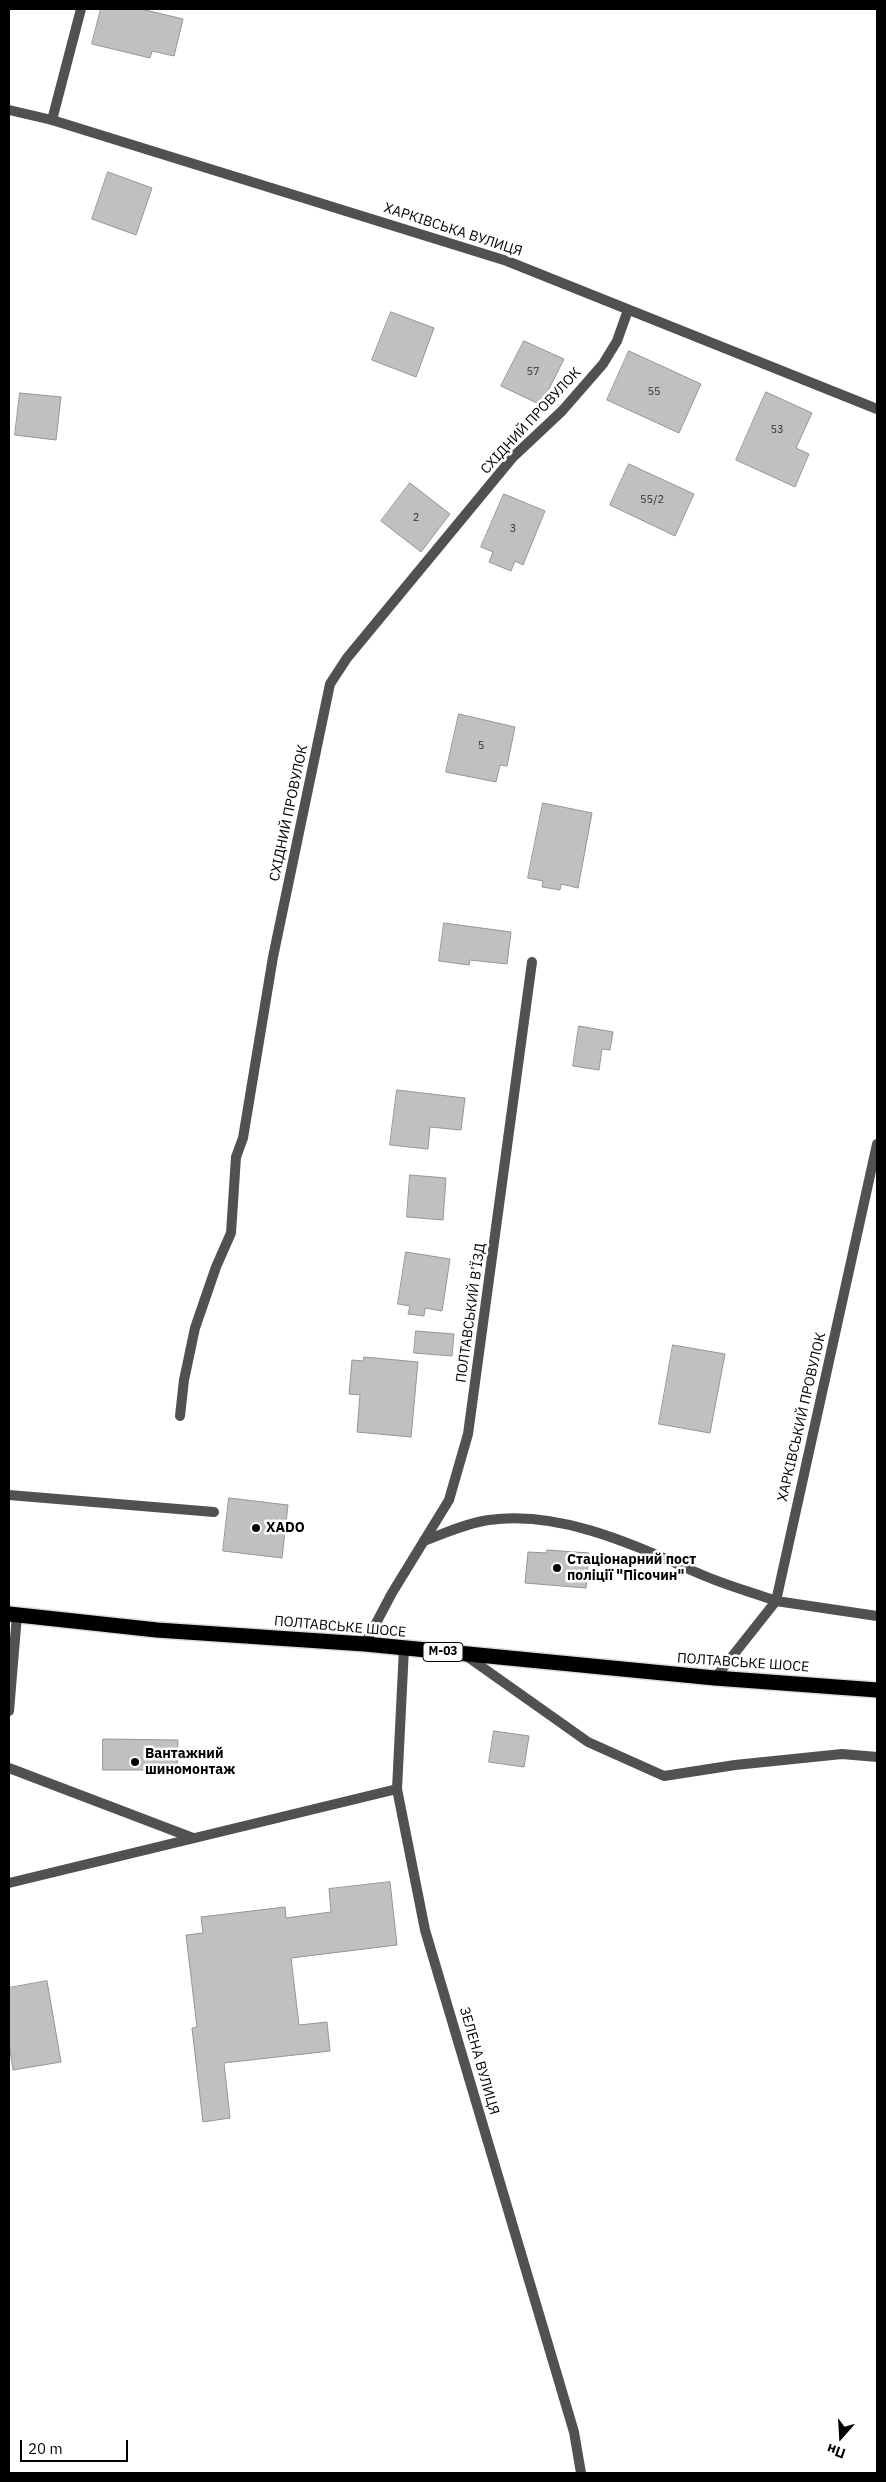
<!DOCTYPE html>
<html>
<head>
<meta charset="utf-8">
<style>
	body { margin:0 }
	#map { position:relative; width:886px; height:2482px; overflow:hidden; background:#fff; font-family:"IBM Plex Sans",sans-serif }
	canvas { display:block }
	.frame { position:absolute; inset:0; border:10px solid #000; pointer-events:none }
	.north { position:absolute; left:816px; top:2412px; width:50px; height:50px; -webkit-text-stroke:4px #fff; paint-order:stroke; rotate:199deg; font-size:14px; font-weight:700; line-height:20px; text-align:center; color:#000 }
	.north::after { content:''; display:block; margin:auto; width:18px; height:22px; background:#000; clip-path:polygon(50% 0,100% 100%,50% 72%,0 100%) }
	.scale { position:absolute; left:20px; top:2440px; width:108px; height:22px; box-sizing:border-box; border:2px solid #000; border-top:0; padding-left:6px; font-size:15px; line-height:18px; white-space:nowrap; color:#000; -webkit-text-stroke:4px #fff; paint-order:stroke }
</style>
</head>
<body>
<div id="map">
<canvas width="886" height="2482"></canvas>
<div class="frame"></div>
<div class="north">Пн</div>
<div class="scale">20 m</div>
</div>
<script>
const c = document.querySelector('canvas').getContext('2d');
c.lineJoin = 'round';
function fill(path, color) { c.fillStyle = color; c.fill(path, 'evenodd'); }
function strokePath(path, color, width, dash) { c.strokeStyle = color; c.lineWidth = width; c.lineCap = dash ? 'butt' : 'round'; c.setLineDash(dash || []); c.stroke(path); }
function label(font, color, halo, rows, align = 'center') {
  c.font = font + ' "IBM Plex Sans",sans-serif'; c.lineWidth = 5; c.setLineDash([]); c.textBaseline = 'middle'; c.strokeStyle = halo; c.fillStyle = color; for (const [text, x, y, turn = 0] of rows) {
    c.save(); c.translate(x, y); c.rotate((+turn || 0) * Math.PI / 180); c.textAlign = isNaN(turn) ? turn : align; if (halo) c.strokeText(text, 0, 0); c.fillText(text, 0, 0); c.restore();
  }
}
const building = new Path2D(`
	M101,9H141L183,19L174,56L152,51L150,58L92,44Z
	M108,172L152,188L136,235L92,219Z
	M391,312L434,328L416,377L372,360Z
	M524,341L564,359L541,405L501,386Z
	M629,351L701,384L679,433L607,400Z
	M766,392L812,413L796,448L809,454L795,487L736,460Z
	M20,393L61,397L56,440L15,435Z
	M629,464L694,494L675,536L610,505Z
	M410,483L450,514L421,552L381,521Z
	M504,494L545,511L523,565L515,561L511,571L489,562L493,552L481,547Z
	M459,714L515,727L507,766L500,765L496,782L446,772Z
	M543,803L592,813L578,888L561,884L560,890L542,887L543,881L528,878Z
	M444,923L511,932L507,964L470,960L469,965L439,961Z
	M579,1026L613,1032L610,1050L602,1049L599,1070L573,1066Z
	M397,1090L465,1098L461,1130L430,1127L428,1149L390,1145Z
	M410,1175L446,1178L443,1220L407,1217Z
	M406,1252L450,1259L442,1311L425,1308L424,1316L408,1314L410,1306L398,1304Z
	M416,1331L454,1334L452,1356L414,1353Z
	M673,1345L725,1354L710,1433L659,1424Z
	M364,1357L418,1362L411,1437L357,1432L360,1395L349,1394L352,1360L363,1361Z
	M229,1498L288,1505L282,1558L223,1551Z
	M547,1550L589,1553L586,1588L525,1583L528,1552L547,1553Z
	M494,1731L529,1736L524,1767L489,1762Z
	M103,1739L178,1740L177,1770H103Z
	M390,1882L397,1945L291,1958L299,2025L327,2022L330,2051L224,2063L230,2118L203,2122L192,2028L197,2027L186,1935L203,1933L201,1917L285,1907L286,1918L331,1912L329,1889Z
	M47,1981L61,2062L13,2070L9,2044V1988Z`);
fill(building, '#c0c0c0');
strokePath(building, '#959595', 1);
const highway = new Path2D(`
	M9,1614L157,1630L365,1644L715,1678L877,1690`);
strokePath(highway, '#dbdbdb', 18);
strokePath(new Path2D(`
	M52,120L81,9
	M9,1495L214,1512
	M424,1541C445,1533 467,1523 489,1520C562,1510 636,1546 700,1574C725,1585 751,1592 776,1601
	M9,1711L17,1615
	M9,1768L193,1838`), '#515151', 10);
strokePath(new Path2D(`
	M9,110L52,120L507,261L877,409
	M180,1416L184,1380L195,1328L216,1267L231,1233L236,1157L243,1138L273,957L330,684L347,658L513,457L562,411L603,364L617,341L628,310
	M776,1601L877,1616
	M365,1644L392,1593L449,1500L468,1434L532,962
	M404,1648L397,1789L425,1930L574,2432L581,2473
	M465,1655L588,1742L664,1776L735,1765L842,1754L877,1757
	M715,1678L776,1601L877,1144
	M9,1883L397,1789`), '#515151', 10);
strokePath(highway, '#000', 15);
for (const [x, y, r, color] of [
	[256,1528,5,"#000"],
	[557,1568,5,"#000"],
	[135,1762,5,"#000"]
]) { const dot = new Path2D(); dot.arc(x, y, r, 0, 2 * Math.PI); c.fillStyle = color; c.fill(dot); strokePath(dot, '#fff', 2); }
label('11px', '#303030', null, [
	["57",533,372],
	["55",654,392],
	["53",777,430],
	["55/2",652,500],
	["2",416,518],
	["3",513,529],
	["5",481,746]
]);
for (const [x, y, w] of [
	[443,1652,40]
]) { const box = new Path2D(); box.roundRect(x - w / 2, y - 9.5, w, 19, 4); c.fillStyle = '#fff'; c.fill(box); strokePath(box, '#000', 1); }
label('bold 12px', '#000', null, [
	["М-03",443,1652]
]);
label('14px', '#000', '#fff', [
	["ХАРКІВСЬКА ВУЛИЦЯ",453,230,18],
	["СХІДНИЙ ПРОВУЛОК",531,421,-47],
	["СХІДНИЙ ПРОВУЛОК",289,813,-78],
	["ПОЛТАВСЬКИЙ В’ЇЗД",471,1313,-82],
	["ХАРКІВСЬКИЙ ПРОВУЛОК",802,1417,-77],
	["ПОЛТАВСЬКЕ ШОСЕ",340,1627,5],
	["ПОЛТАВСЬКЕ ШОСЕ",743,1663,4],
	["ЗЕЛЕНА ВУЛИЦЯ",479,2061,74]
]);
label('bold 14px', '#000', '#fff', [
	["XADO",266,1528],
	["Стаціонарний пост",567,1560],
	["поліції \"Пісочин\"",567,1576],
	["Вантажний",145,1754],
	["шиномонтаж",145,1770]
], 'left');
</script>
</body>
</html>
